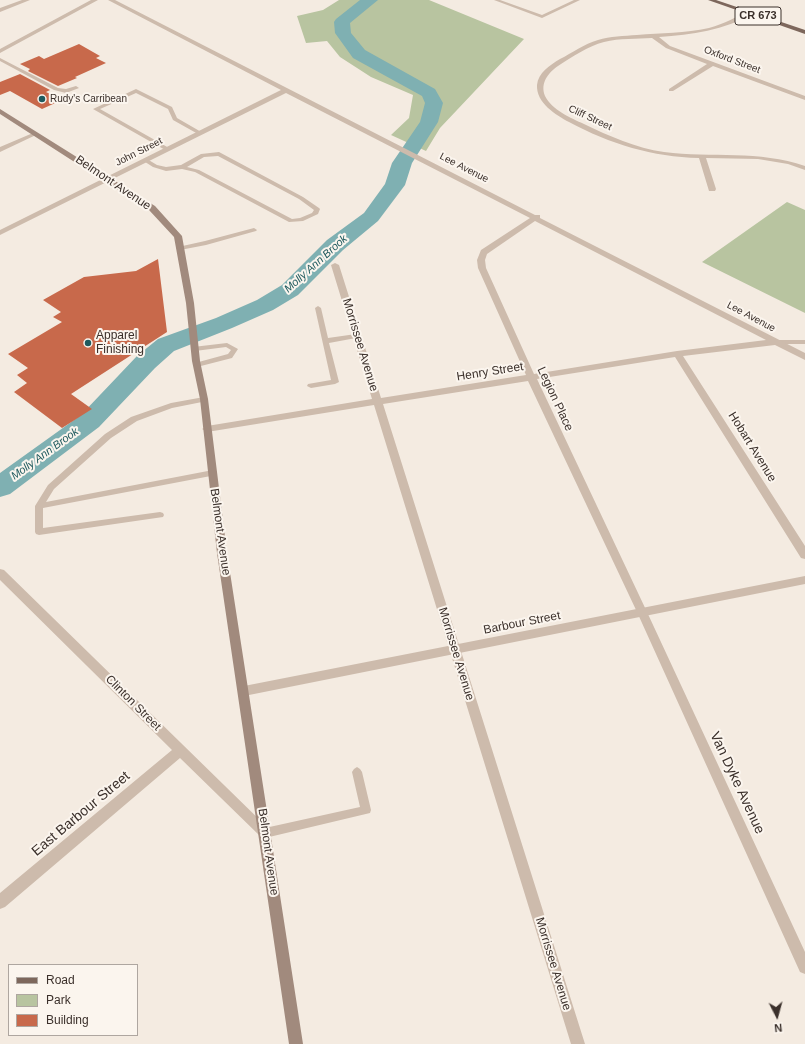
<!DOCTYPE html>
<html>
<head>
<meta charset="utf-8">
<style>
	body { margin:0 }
	#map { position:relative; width:805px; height:1044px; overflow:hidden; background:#f4ebe1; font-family:Arial,sans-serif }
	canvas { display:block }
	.legend { position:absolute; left:8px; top:964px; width:130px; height:72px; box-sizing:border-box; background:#fbf5ee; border:1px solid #aea6a0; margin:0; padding:5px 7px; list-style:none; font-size:12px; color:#3b302b }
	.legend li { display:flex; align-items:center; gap:8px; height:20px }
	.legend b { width:20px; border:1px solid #aea6a0 }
	.north { position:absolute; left:757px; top:996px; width:40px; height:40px; -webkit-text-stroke:3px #fbf5ee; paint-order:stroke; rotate:174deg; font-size:11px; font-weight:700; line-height:16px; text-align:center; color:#3b302b }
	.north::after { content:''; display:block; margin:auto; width:14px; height:18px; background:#3b302b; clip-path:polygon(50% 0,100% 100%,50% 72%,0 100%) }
</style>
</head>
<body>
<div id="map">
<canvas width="805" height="1044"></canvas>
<ul class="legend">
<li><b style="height:5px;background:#7d675c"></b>Road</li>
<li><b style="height:11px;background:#b8c4a0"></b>Park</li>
<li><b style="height:11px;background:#c8694b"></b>Building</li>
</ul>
<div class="north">N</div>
</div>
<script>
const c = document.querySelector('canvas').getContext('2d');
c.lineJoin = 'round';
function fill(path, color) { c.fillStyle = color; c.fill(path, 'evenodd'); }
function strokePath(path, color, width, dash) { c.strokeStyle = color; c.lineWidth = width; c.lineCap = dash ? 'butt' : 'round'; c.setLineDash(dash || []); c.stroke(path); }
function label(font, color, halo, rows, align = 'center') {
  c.font = font + ' Arial,sans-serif'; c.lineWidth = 4; c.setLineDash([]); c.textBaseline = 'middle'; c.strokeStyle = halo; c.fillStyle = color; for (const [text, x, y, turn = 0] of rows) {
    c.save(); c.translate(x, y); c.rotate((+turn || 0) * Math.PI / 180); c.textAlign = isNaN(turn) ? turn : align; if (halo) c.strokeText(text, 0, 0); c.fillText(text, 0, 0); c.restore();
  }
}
fill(new Path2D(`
	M339,0H429L524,39L440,128L426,151L391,135L409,118L413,95L371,77L340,57L327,41L306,43L297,16L323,10Z
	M787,202L805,210V313L702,262Z`), '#b8c4a0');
fill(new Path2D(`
	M360,0H378L350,23L351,33L365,50L435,89L443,103L438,122L412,163L405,185L378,221L343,250L298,295L273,310L232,328L174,351L155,368L99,427L10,494L0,497V473L81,415L137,356L158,339L216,318L257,300L282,285L327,240L364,213L385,184L392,163L420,122L425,103L422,96L353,58L335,33L334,22L336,19Z`), '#7fb0b2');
fill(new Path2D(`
	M79,44L100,56L96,58L106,63L75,77L77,78L58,86L28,71L30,69L20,64L39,56L44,59Z
	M20,74L50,90L46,92L62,100L42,109L10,91L0,95V82Z
	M158,259L167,332L71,394L92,409L62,428L14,392L27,383L17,375L28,368L8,354L62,322L53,317L61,312L43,300L84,277L136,271Z`), '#c8694b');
fill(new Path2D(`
	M494,0H500L542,15L574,0H580L542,18Z
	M0,58L58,88L66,89L76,86L79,88L66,93L54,90L0,61Z
	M136,89L172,107L177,118L203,133L198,134L173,120L168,109L136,93L100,109L169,148V150L167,151L93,109Z
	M219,152L303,197L319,208L320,209L318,214L303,221L289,222L195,172L182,169L166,171L153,167L142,160L147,159L157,165L166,167L181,165L201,154ZM218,156L299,199L314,210L312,213L300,218L292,219L199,170L187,167L204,157Z
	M254,228L257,230L256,231L206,245L180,250L177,248L178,247L205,241Z
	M318,306L321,308L328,338L356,334L359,336L356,338L329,343L339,382L335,384L311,388L307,386L308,384L331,380L315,308Z
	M774,340H805V344H774Z
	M227,343L238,349L232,358L197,367H195L194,365L195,363L228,354L231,350L226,347L195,351L192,349L193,347Z
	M204,397L208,399L207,401L172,408L137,421L111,438L54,489L46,502L213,470L216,471L217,473L216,475L43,508V528L160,512L163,513L164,515L163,517L39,535L36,534L35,532V506L48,485L105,434L131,417L171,403Z
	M357,767L360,769L362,772L371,810L370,813L265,838L261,837L260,833L261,829L265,828L360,807L352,772L354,769Z`), '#cdbbac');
fill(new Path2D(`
	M22,0H30L0,12V8Z
	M108,0H115L535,215H540V218L805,353V360L775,345L683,356L805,546V559L801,558L675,357L537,379L647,612L805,952V974L800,972L637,612L528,381L383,404L585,1044H571L374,405L207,432L202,429L207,426L372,399L331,265L335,263L339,265L381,398L526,375L478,268L477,260L481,250L530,218L286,93L0,235V230L281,90ZM535,221L766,340L677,351L534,374L486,268L485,260L487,254Z
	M751,11L753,12V14C724,30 692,35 659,37L670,46L805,96V100L713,66L673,91H669V89L707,64L666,48L652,38C637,39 620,38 604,42C588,46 572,57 558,66C548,73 540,83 545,96C552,110 571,118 584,124C609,136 636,148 664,152C712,158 759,150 805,166V170L788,164L758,159L706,158L716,189L715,191H709L699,158C653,157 610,144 569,122C556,115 536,103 537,85C538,73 550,65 560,59C572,53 584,44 598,40C610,36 624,36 637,35C661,33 685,33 709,28C725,24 736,16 751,11Z
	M33,133L38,134L0,152V147Z
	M0,569L4,570L269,829L271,833L269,837L265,839L261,837L180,758L5,907L0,909V893L172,750L0,580Z`), '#cdbbac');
fill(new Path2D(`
	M91,0H98L0,53V49Z
	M805,576V584L244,696L240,695L238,691L240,687L244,686Z`), '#cdbbac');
fill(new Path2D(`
	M0,109L155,206L182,236L194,303L200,361L208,399L227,553L303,1044H289L217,553L200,399L192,361L186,303L174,237L149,210L0,114Z`), '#a18a7d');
fill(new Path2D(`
	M708,0H716L805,30V34Z`), '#7d675c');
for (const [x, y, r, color] of [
	[42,99,4,"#1f5a5e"],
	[88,343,4,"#1f5a5e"]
]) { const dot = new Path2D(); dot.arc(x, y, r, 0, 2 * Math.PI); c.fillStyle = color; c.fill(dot); strokePath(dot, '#fbf5ee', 1.5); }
label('10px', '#3b302b', '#fbf5ee', [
	["Oxford Street",732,60,21],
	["Cliff Street",590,118,25],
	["John Street",139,152,-27],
	["Lee Avenue",464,168,27],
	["Lee Avenue",751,317,28]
]);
label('10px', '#3b302b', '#fbf5ee', [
	["Rudy's Carribean",50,99]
], 'left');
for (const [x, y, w] of [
	[758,16,46]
]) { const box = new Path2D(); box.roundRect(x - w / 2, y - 9, w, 18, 3); c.fillStyle = '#fbf5ee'; c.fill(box); strokePath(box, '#3b302b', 1); }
label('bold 11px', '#3b302b', null, [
	["CR 673",758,16]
]);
label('italic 11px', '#1f5a5e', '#fbf5ee', [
	["Molly Ann Brook",316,264,-42],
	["Molly Ann Brook",45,454,-36]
]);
label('12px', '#3b302b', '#fbf5ee', [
	["Belmont Avenue",113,183,34],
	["Morrissee Avenue",360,345,73],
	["Henry Street",490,372,-9],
	["Legion Place",555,399,65],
	["Hobart Avenue",752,447,58],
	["Belmont Avenue",220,532,82],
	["Barbour Street",522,623,-11],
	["Morrissee Avenue",456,654,73],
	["Clinton Street",133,703,45],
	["Belmont Avenue",268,852,82],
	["Morrissee Avenue",553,964,73]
]);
label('12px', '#3b302b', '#fbf5ee', [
	["Apparel",96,336],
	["Finishing",96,350]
], 'left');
label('14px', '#3b302b', '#fbf5ee', [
	["Van Dyke Avenue",737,783,65],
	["East Barbour Street",81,814,-40]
]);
</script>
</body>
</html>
